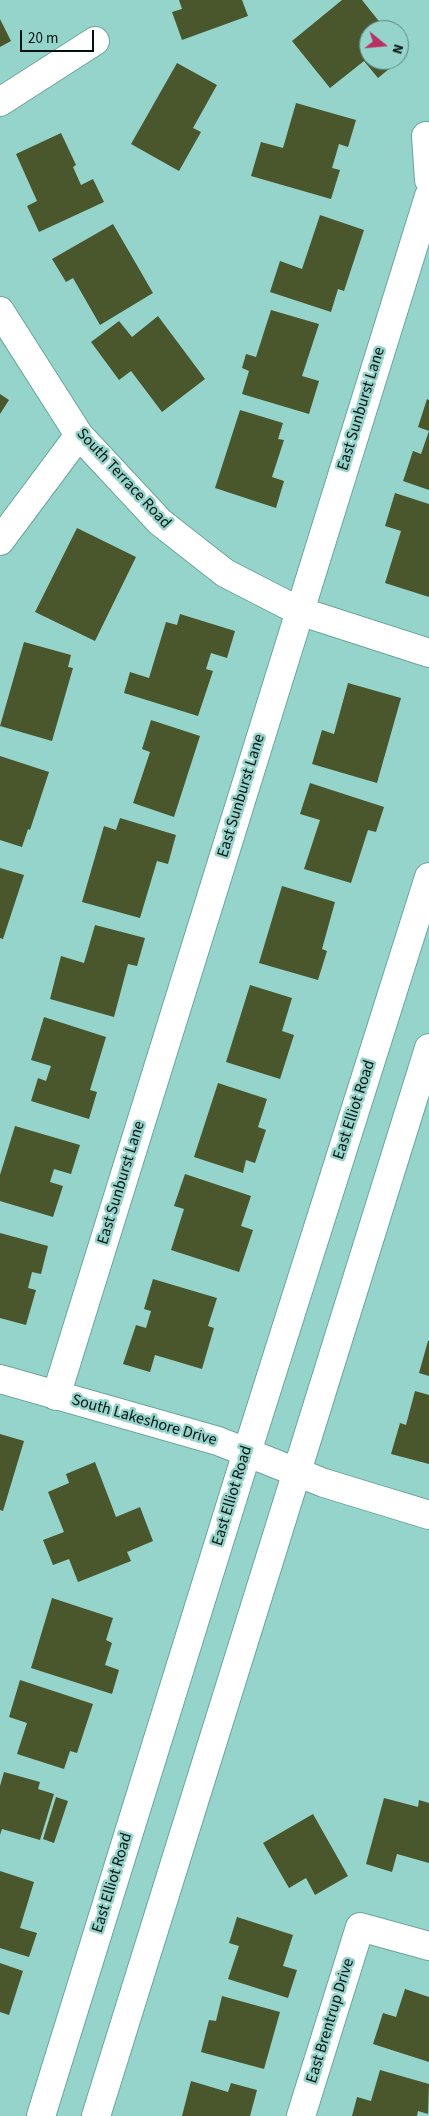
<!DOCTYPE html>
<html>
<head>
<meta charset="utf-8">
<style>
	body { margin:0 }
	#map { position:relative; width:429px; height:2116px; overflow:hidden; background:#95d4ca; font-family:"Source Sans 3",sans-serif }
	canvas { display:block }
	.north { position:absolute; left:359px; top:20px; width:50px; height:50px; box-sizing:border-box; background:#95d4ca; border:1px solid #598780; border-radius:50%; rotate:107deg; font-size:14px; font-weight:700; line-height:20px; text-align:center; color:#001310 }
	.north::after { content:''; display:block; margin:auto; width:18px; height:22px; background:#bb2f64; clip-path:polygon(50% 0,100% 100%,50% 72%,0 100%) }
	.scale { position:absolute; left:20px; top:30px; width:74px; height:22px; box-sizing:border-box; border:2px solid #001310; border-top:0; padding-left:6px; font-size:15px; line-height:18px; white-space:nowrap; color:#001310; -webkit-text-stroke:4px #95d4ca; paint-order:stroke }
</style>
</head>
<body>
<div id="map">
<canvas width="429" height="2116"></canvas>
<div class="north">N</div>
<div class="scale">20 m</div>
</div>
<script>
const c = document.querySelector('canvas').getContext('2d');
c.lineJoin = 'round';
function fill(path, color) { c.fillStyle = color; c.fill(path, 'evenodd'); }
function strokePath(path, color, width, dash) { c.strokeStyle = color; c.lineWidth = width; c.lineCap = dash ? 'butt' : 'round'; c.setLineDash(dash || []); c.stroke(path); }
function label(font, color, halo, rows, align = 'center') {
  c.font = font + ' "Source Sans 3",sans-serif'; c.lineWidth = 5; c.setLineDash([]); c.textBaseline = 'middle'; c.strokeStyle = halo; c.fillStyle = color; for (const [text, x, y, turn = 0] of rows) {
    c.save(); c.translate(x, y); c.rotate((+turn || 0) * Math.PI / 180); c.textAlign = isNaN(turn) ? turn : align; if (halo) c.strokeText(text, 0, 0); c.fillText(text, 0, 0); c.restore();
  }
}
fill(new Path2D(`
	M179,0H242L248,16L182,40L172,12L182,9Z
	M342,0H362L386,30H369V60H399V46L406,55L378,78L364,61L330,88L292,41Z
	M0,19L11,41L0,47Z
	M177,63L217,85L193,128L201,132L179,171L131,144Z
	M296,103L356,120L348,147L339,144L332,168L340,170L331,199L251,176L261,142L283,148Z
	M61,133L76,165L73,167L81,185L93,179L104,202L39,232L27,206L37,201L16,154Z
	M320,215L364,230L344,291L338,289L331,312L270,292L280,261L302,269Z
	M113,224L153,293L100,325L73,278L66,282L52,259Z
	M271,310L319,324L302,376L319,381L309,414L242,394L249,371L242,368L246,354L256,357Z
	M158,316L205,379L162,412L131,371L119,380L91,342L119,321L132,337Z
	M0,394L9,400L0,414Z
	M427,399L429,400V431L418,427Z
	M240,410L283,423L278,439L284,440L272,477L284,481L276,508L215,488Z
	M429,431V490L403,481L413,451L421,454Z
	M395,493L429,504V597L385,583L401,531L385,526Z
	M77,528L136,557L95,641L35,612Z
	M180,614L235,631L227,658L211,653L206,669L213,671L198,716L124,693L130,672L149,678L166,622L177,625Z
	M24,642L71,655L68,667L73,668L52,741L0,726Z
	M348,683L401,698L377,783L312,764L322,730L334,734Z
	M151,720L200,736L174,817L133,803L150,752L142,749Z
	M0,756L49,772L30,830L28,829L22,847L0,840Z
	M310,783L384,807L376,832L368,830L351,883L304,869L320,820L300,814Z
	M120,818L176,835L168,864L157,861L140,918L82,902L104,826L116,830Z
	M0,868L24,875L3,939L0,938Z
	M282,886L335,902L322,949L327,951L318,980L259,963Z
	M95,925L145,938L137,966L128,964L114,1017L50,999L61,956L84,963Z
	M250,985L292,998L282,1031L294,1035L280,1079L226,1062Z
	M44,1017L106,1037L90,1090L97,1092L89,1119L31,1101L38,1078L46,1081L51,1066L31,1060Z
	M218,1083L267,1099L258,1127L266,1130L255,1163L246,1160L243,1173L194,1157Z
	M15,1126L80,1145L71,1174L54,1169L50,1182L63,1186L53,1217L0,1201V1175Z
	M185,1174L251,1196L241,1226L253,1230L239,1272L171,1250L184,1209L174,1206Z
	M0,1233L48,1246L41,1274L32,1272L28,1288L36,1290L26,1325L0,1318Z
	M153,1279L217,1298L208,1326L214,1328L202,1369L155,1355L150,1372L123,1364L136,1325L146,1328L151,1311L144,1309Z
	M428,1341H429V1376L419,1373Z
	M415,1391L429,1395V1464L391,1454L400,1423L406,1425Z
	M0,1434L24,1441L3,1511L0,1510Z
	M95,1462L116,1517L140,1507L153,1541L127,1552L131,1561L78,1582L69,1559L53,1565L43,1540L64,1532L48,1492L69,1483L66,1474Z
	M52,1598L113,1618L106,1640L112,1643L105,1665L119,1670L112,1694L31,1668Z
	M20,1680L93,1704L77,1753L70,1751L64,1769L17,1754L27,1723L9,1717Z
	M4,1772L40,1782L38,1789L54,1794L40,1840L2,1829L0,1835V1786Z
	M56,1797L68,1801L54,1843L43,1839Z
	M384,1798L418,1807L419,1800L429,1803V1863L397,1854L392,1872L366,1864Z
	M313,1814L348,1876L315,1895L306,1878L289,1888L263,1843Z
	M0,1871L34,1882L20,1928L37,1933L29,1957L0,1948Z
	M237,1917L293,1935L283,1966L297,1970L288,1998L228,1979L239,1946L229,1943Z
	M0,1963L23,1971L9,2015L0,2012Z
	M405,1989L429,1997V2062L373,2044L383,2013L396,2017Z
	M222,1996L280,2012L264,2069L201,2052L209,2020L216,2021Z
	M380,2070L429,2084L428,2114L418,2111L417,2116H352L357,2097L371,2101Z
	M191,2081L228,2092L231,2083L257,2090L250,2116H182Z`), '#4a562c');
const minor = new Path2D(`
	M0,102L95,41
	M426,136L429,180
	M0,311L79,435L160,522L225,573L299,611L429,653
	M0,541L79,435
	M56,1396L429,196
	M301,2116L360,1927L429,1946`);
const tertiary = new Path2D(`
	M0,1379L218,1441L324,1483L429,1515`);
const secondary = new Path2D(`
	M41,2116L247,1452L429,877
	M96,2116L429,1048`);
strokePath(minor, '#68a69c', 30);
strokePath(tertiary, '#68a69c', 30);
strokePath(secondary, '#68a69c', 30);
strokePath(minor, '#fff', 28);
strokePath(tertiary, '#fff', 28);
strokePath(secondary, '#fff', 28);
label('16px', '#001310', '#95d4ca', [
	["East Sunburst Lane",362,409,-73],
	["South Terrace Road",123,479,47],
	["East Sunburst Lane",242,796,-73],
	["East Elliot Road",355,1110,-72],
	["East Sunburst Lane",122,1183,-73],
	["South Lakeshore Drive",144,1421,16],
	["East Elliot Road",233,1496,-73],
	["East Elliot Road",113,1883,-73],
	["East Brentrup Drive",331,2021,-73]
]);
</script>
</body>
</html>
